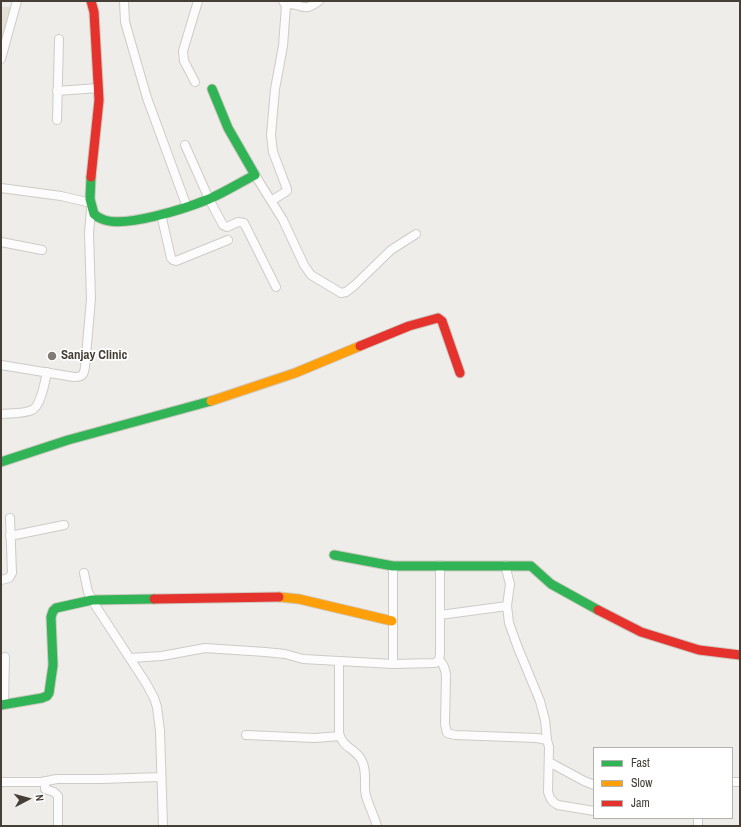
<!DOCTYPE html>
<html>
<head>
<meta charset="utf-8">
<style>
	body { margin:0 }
	#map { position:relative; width:741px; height:827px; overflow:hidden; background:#efedea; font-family:"Archivo Narrow",sans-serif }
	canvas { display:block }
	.frame { position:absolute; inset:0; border:2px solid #443e36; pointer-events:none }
	.legend { position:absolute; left:593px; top:747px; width:140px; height:72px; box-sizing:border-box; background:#fff; border:1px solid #b4b2af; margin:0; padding:5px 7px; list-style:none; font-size:12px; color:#443e36 }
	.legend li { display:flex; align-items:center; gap:8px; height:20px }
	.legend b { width:20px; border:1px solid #b4b2af }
	.north { position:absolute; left:8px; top:779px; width:40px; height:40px; -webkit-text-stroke:3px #fff; paint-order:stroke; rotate:84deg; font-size:11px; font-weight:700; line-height:16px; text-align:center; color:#443e36 }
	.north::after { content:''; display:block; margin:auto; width:14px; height:18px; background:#443e36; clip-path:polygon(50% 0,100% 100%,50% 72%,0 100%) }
</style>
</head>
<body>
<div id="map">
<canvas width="741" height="827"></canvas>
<div class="frame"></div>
<ul class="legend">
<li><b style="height:5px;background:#30b455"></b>Fast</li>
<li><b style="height:5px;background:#ff9f0a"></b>Slow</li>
<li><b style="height:5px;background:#e5322d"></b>Jam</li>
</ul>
<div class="north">N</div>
</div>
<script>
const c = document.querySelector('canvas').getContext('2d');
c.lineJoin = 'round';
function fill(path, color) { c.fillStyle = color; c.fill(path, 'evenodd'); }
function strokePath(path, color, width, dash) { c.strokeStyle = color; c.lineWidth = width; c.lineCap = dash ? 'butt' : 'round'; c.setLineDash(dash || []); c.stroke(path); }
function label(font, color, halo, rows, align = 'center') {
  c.font = font + ' "Archivo Narrow",sans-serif'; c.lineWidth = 3.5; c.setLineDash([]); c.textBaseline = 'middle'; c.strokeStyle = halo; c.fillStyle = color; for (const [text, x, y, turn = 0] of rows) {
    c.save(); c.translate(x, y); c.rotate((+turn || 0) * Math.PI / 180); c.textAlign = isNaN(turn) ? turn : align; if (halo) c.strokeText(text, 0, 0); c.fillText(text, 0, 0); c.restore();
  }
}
fill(new Path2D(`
	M1,7H13L1,47Z`), '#e5e0d6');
const street = new Path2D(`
	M124,1L125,22L147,98L187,207
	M286,4C304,3 301,14 319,1
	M1,59L17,1
	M195,82L184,61L183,51L198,1
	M57,91L98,88
	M57,120L59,39
	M185,145L209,199L223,225L227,227L238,222L244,223L276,287
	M255,175L283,220L304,265L311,275L341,293L346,292L355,285L391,250L416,234
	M1,188L61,196L91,203
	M271,201L287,191V189L273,152L271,135L275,89L283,46L286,6L283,1
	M161,214L171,258L173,260L176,261L228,240
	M1,242L42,250
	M1,365L74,377C82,377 84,375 85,367L91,299L89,233L91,209
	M1,414C10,413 24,414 32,410C41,406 45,381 47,372
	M10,536L64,525
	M505,565L510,584L507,606L509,623L518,648L540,701L545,720L547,740
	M393,566V664
	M84,573L88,592L95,605L146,683L154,698L157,707L160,731L163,826
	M1,580L9,578L12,573L10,518
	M440,615L507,606
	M130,658L162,656L205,648L265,652L285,654L303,659L393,664L435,663L439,660L440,654V565
	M439,660C444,664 445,669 446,675L445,724L447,733L455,735L537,738L547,740L549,747L548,792C550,799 552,802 558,805L594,811
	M339,661V733C342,747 354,748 361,759C368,771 363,784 366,796C369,806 374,816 377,826
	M4,705L5,657
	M246,735L315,738L340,736
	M549,762L584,781L594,785
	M45,781V789L54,792L58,796V826
	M1,782H41L57,779H101L161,777
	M732,782H740
	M698,826V818`);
const fast = new Path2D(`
	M91,177L90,199L94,214C96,216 99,218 102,219C123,229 187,208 209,199C225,192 239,183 255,175L228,128L212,89
	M1,462L68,440L211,401
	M334,555L393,566H531L551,584L598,610
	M1,705L42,698L47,696L49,693L53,665L51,617L53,611L56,608L92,600L154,599`);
const slow = new Path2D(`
	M211,401L295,373L360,346
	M279,597L299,599L392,621`);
const jam = new Path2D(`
	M91,177L99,100L94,12L91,1
	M360,346L409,326L438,318L442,321L460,373
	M154,599L279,597
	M598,610L641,632L699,650L740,655`);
strokePath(street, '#cdcbc7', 10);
strokePath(fast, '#cec9c1', 11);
strokePath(slow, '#cec9c1', 11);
strokePath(jam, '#cec9c1', 11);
strokePath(street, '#fdfcfc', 8);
strokePath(fast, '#30b455', 9);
strokePath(slow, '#ff9f0a', 9);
strokePath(jam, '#e5322d', 9);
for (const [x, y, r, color] of [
	[52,356,5,"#807b75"]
]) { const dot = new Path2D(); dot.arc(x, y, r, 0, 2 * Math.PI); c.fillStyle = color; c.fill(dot); strokePath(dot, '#fff', 1.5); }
label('bold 13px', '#443e36', '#fff', [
	["Sanjay Clinic",61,356]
], 'left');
</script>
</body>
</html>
